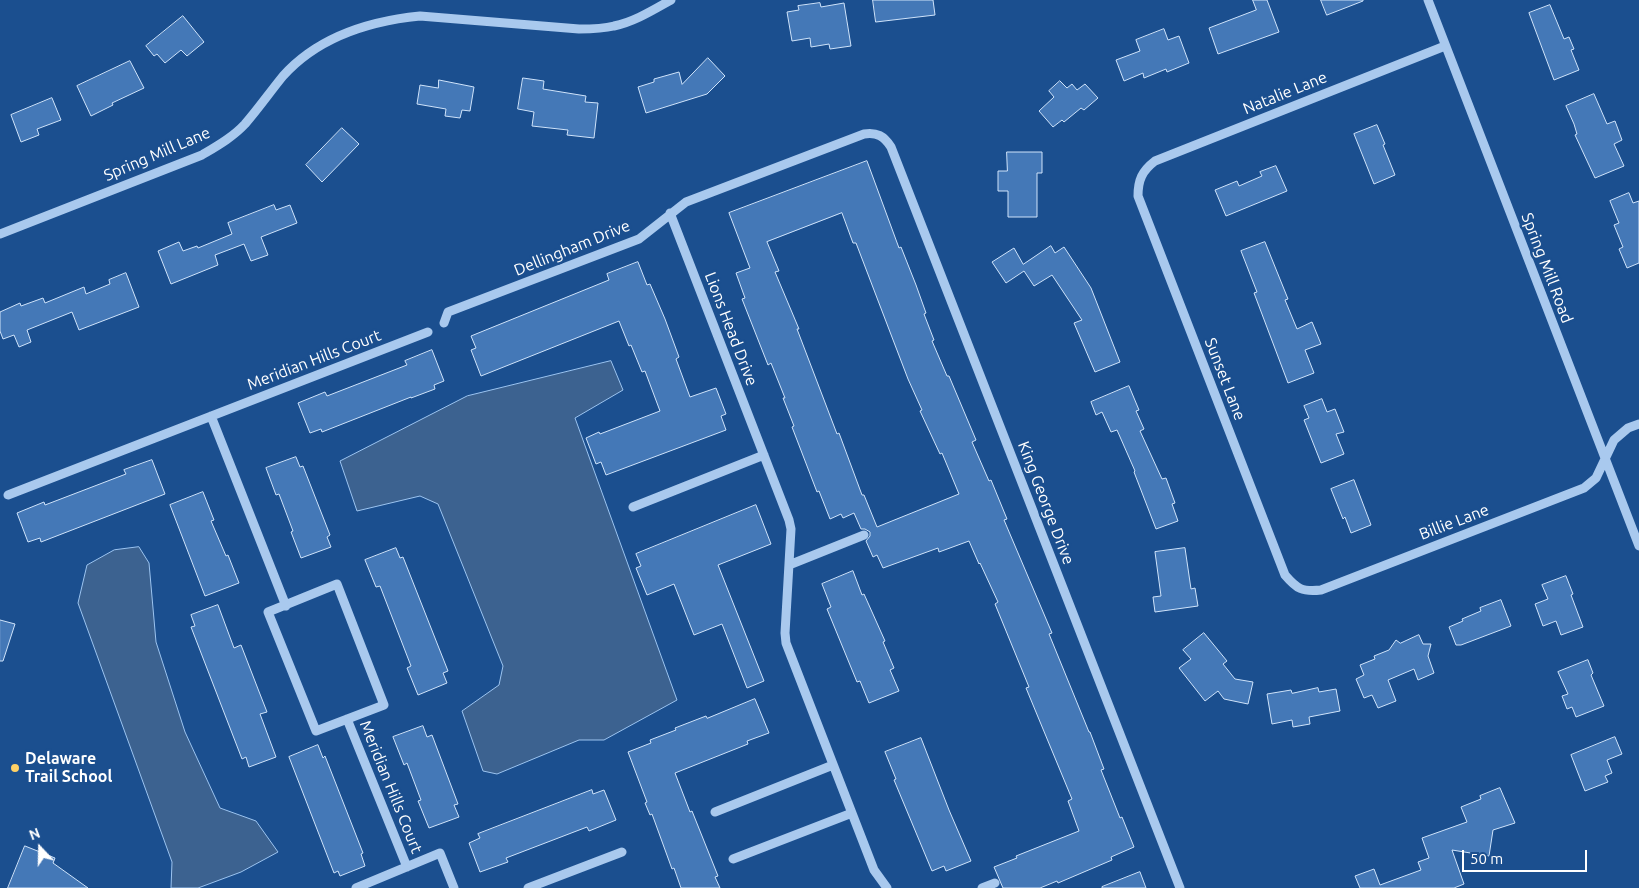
<!DOCTYPE html>
<html>
<head>
<meta charset="utf-8">
<style>
	body { margin:0 }
	#map { position:relative; width:1639px; height:888px; overflow:hidden; background:#1b4f8f; font-family:Ubuntu,sans-serif }
	canvas { display:block }
	.north { position:absolute; left:15px; top:823px; width:50px; height:50px; -webkit-text-stroke:4px #1b4f8f; paint-order:stroke; rotate:339deg; font-size:14px; font-weight:700; line-height:20px; text-align:center; color:#fff }
	.north::after { content:''; display:block; margin:auto; width:18px; height:22px; background:#fff; clip-path:polygon(50% 0,100% 100%,50% 72%,0 100%) }
	.scale { position:absolute; left:1462px; top:850px; width:125px; height:22px; box-sizing:border-box; border:2px solid #fff; border-top:0; padding-left:6px; font-size:15px; line-height:18px; white-space:nowrap; color:#fff; -webkit-text-stroke:4px #1b4f8f; paint-order:stroke }
</style>
</head>
<body>
<div id="map">
<canvas width="1639" height="888"></canvas>
<div class="north">N</div>
<div class="scale">50 m</div>
</div>
<script>
const c = document.querySelector('canvas').getContext('2d');
c.lineJoin = 'round';
function fill(path, color) { c.fillStyle = color; c.fill(path, 'evenodd'); }
function strokePath(path, color, width, dash) { c.strokeStyle = color; c.lineWidth = width; c.lineCap = dash ? 'butt' : 'round'; c.setLineDash(dash || []); c.stroke(path); }
function label(font, color, halo, rows, align = 'center') {
  c.font = font + ' Ubuntu,sans-serif'; c.lineWidth = 5; c.setLineDash([]); c.textBaseline = 'middle'; c.strokeStyle = halo; c.fillStyle = color; for (const [text, x, y, turn = 0] of rows) {
    c.save(); c.translate(x, y); c.rotate((+turn || 0) * Math.PI / 180); c.textAlign = isNaN(turn) ? turn : align; if (halo) c.strokeText(text, 0, 0); c.fillText(text, 0, 0); c.restore();
  }
}
const water = new Path2D(`
	M611,361L623,390L575,418L677,700L604,740H579L497,774L483,771L462,711L499,685L503,666L438,504L420,496L357,511L340,461L467,396Z
	M139,547L149,563L156,642L185,732L220,808L256,821L278,852L241,872L198,888H171L172,862L78,603L87,565L114,550Z`);
fill(water, '#3c6290');
strokePath(water, '#9cc4f0', 1);
const building = new Path2D(`
	M873,0H933L935,15L876,22Z
	M1253,0H1267L1279,32L1218,54L1209,28L1256,10Z
	M1321,0H1363V1L1327,15Z
	M820,3L821,7L844,3L851,46L830,49L829,44L811,47L810,38L792,41L787,12L799,10L798,6Z
	M1550,5L1564,39L1569,37L1574,49L1571,50L1579,70L1554,80L1529,13Z
	M183,16L204,42L187,56L181,50L165,63L157,54L154,56L146,46Z
	M1164,29L1168,40L1179,36L1189,63L1167,72L1166,69L1144,78L1143,73L1124,81L1116,60L1140,51L1136,40Z
	M708,58L725,76L707,94L646,113L638,87L654,82V79L679,72L682,84Z
	M130,61L144,88L112,103L113,105L91,116L77,86Z
	M523,78L544,81L543,89L586,96L585,102L598,103L594,138L567,135L568,130L532,126L534,112L518,109Z
	M439,80L474,87L470,111L462,110L460,118L445,116L446,109L417,104L420,85L438,88Z
	M1060,81L1067,88L1072,84L1077,90L1085,84L1098,98L1084,110L1081,108L1064,122L1062,120L1053,127L1039,111L1054,97L1049,91Z
	M1594,94L1607,124L1615,121L1622,140L1614,144L1624,166L1595,178L1575,135L1577,134L1574,124L1566,106Z
	M52,98L61,120L37,129L39,135L21,142L11,115Z
	M1377,125L1385,144L1383,145L1395,175L1374,184L1354,134Z
	M342,128L359,144L322,182L306,165Z
	M1007,152H1042V173H1037V217H1008V191H998V171H1007Z
	M867,161L899,248L901,247L916,285L926,313L924,314L934,340L932,341L947,376H949L976,440L972,442L989,481L991,480L1007,519L1004,520L1052,633L1049,634L1089,732H1090L1104,769L1101,770L1120,818L1122,817L1134,847L1111,857L1112,860L1058,883L1057,881L1040,888H1003L994,867L1017,858L1016,856L1079,831L1068,801L1072,799L1026,688L1029,687L995,604L998,602L980,563L979,564L969,541L939,552L938,548L883,568L877,555L873,557L866,541L870,536V532L865,529H861L854,513L843,518L841,514L830,519L819,491L817,492L792,427L794,426L783,398H785L771,363L768,365L742,299L745,298L736,273L750,268L729,213ZM842,213L853,243H856L908,379L922,410L920,411L940,454L942,453L959,494L877,527L864,495H862L839,433L837,434L797,329H799L775,272L779,271L767,242Z
	M1276,166L1287,191L1226,216L1215,190L1237,181L1239,186L1262,176L1260,172Z
	M1629,193L1633,203L1639,201V263L1627,268L1619,249L1623,247L1614,225L1619,223L1610,201Z
	M274,205L276,210L290,205L297,223L261,237L268,255L251,261L244,244L215,255L218,265L171,284L158,251L179,242L183,251L197,246L198,248L232,234L228,223Z
	M1265,242L1288,299L1285,300L1297,329L1312,322L1321,344L1305,350L1314,373L1288,383L1254,293L1257,292L1241,251Z
	M1051,246L1055,253L1064,247L1091,288L1120,362L1095,372L1074,323L1082,320L1052,275L1034,286L1024,271L1006,283L992,262L1014,248L1023,264Z
	M638,262L647,285L650,284L665,319L679,357L676,359L690,397L716,388L726,414L721,416L726,430L606,475L601,462L596,464L586,438L599,432L600,434L660,411L645,371L642,372L631,345L629,346L619,321L481,376L471,350L476,348L471,336L609,280L607,274Z
	M126,273L139,307L79,330L72,312L27,330L31,342L19,347L14,335L3,339L0,331V312L20,303L21,306L43,298L45,303L84,287L86,294L110,284L109,280Z
	M432,350L444,381L434,385L435,389L411,398V397L322,432L321,429L310,433L298,403L325,392L327,396L407,365L405,361Z
	M1129,386L1139,410L1136,411L1144,429L1140,431L1162,479L1166,478L1175,503L1172,504L1178,521L1156,529L1134,472L1135,471L1117,430L1111,432L1102,412L1096,415L1091,402Z
	M1322,399L1327,412L1335,409L1344,432L1336,434L1344,454L1321,463L1304,420L1309,418L1304,406Z
	M296,457L300,467L303,466L330,535L327,537L331,547L301,558L291,532L293,531L279,494L276,495L266,468Z
	M152,460L165,494L41,542L40,538L28,542L17,513L44,502L45,505L126,474L124,470Z
	M1354,480L1371,525L1351,533L1345,517L1343,519L1331,489Z
	M203,492L214,520L211,521L226,556L228,555L239,583L205,596L170,505Z
	M756,505L771,544L718,565L764,681L747,688L722,624L694,635L674,584L647,595L636,568L641,566L636,554Z
	M396,548L400,558L403,557L448,671L443,673L447,683L418,695L407,668L411,666L380,586L376,587L365,560Z
	M1185,548L1191,589L1195,588L1198,606L1155,612L1153,597L1161,596L1155,552Z
	M853,571L862,595L864,594L885,641L883,642L894,668L890,670L899,691L869,703L860,681L857,682L827,609L831,607L822,584Z
	M1566,576L1573,594L1571,595L1583,627L1561,635L1556,621L1543,626L1535,604L1548,599L1542,585Z
	M1501,600L1511,626L1461,645H1456L1449,627L1463,621L1462,619L1481,611L1480,608Z
	M218,605L234,648L241,645L258,689L267,712L260,714L276,757L249,767L246,757L242,759L191,627L195,626L191,615Z
	M0,620L15,624L3,661H0Z
	M1204,633L1227,661L1223,664L1235,679L1253,682L1248,704L1224,699L1218,691L1205,701L1179,668L1191,659L1183,650Z
	M1419,635L1423,644H1431L1428,656L1434,673L1418,680L1414,669L1388,680L1396,701L1378,708L1372,695L1364,698L1356,679L1364,675L1360,665L1375,659L1374,656L1389,650L1396,640L1400,643Z
	M1588,660L1593,673L1591,675L1604,706L1576,717L1572,707L1567,709L1562,696L1568,694L1558,672Z
	M1318,688L1319,692L1336,689L1340,711L1309,717L1310,724L1293,727L1292,720L1272,724L1267,694L1291,690L1292,693Z
	M755,699L769,733L747,741L748,744L675,773L690,812L692,811L718,876L715,877L720,888H681L674,868L672,869L652,814L650,815L645,803L647,802L628,752L651,743L650,740L676,730L675,728L706,716L707,718Z
	M423,726L427,737L432,735L458,804L454,805L459,817L429,828L418,801L421,800L407,763L404,765L393,737Z
	M1615,737L1622,754L1607,760L1612,773L1605,776L1608,782L1585,791L1571,755Z
	M921,738L949,810L971,861L946,871L944,866L932,871L894,780L896,779L885,752Z
	M318,745L323,758L325,756L363,853L361,854L365,866L340,876L338,871L334,873L289,757Z
	M1500,788L1515,823L1493,830L1489,856L1452,850L1464,884L1454,888H1360L1355,876L1374,869L1380,885L1421,870L1418,862L1429,858L1422,838L1467,822L1461,807L1481,799L1480,796Z
	M592,790L593,794L604,790L616,820L589,831L587,827L506,858L508,862L480,872L469,843L480,838L478,834Z
	M25,846L55,858L53,863L88,888H8Z
	M1140,872L1146,888H1102V887Z`);
fill(building, '#4478b7');
strokePath(building, '#cfe3fa', 1);
strokePath(new Path2D(`
	M1428,0L1639,546
	M1445,46L1155,161C1142,171 1138,180 1138,196L1285,575C1297,589 1302,592 1321,590L1584,488L1596,478L1614,440L1628,428L1639,424
	M670,213L789,520L791,529L785,633L786,643L874,870L887,888
	M0,234L202,155C217,146 233,137 245,124C258,109 270,92 283,76C318,37 370,21 420,16L579,29C590,29 602,29 614,26C634,22 653,10 671,0
	M444,323L448,312L639,239L686,202L864,134C877,132 884,136 891,147L1180,888
	M211,416L286,606
	M8,495L428,332
	M633,507L764,455
	M789,565L864,535
	M337,584L384,705L316,731L268,612Z
	M347,719L407,867
	M715,812L833,765
	M733,859L852,813
	M356,888L440,853L454,888
	M528,888L622,852
	M982,888L995,883`), '#a9c9ee', 9);
for (const [x, y, r, color] of [
	[15,768,5,"#ffd166"]
]) { const dot = new Path2D(); dot.arc(x, y, r, 0, 2 * Math.PI); c.fillStyle = color; c.fill(dot); strokePath(dot, '#1b4f8f', 2); }
label('16px', '#fff', '#1b4f8f', [
	["Natalie Lane",1285,93,-22],
	["Spring Mill Lane",157,154,-23],
	["Dellingham Drive",572,248,-22],
	["Spring Mill Road",1547,268,69],
	["Lions Head Drive",731,329,69],
	["Meridian Hills Court",314,360,-21],
	["Sunset Lane",1225,379,69],
	["King George Drive",1046,503,69],
	["Billie Lane",1454,522,-21],
	["Meridian Hills Court",391,787,68]
]);
label('bold 16px', '#fff', '#1b4f8f', [
	["Delaware",25,759],
	["Trail School",25,777]
], 'left');
</script>
</body>
</html>
